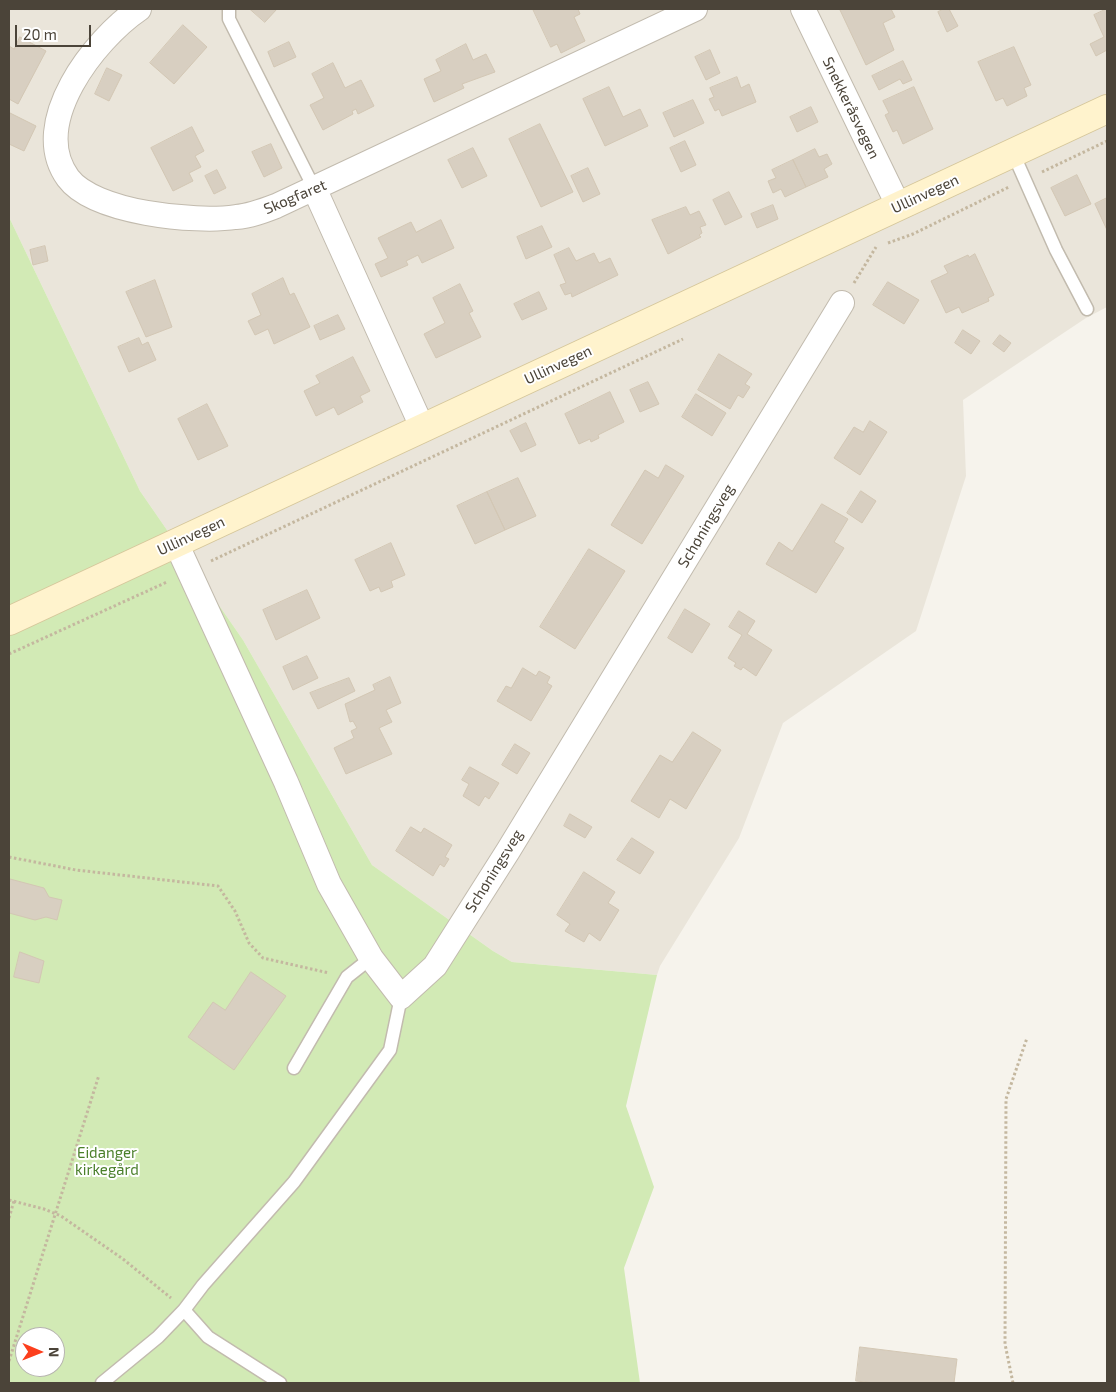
<!DOCTYPE html>
<html>
<head>
<meta charset="utf-8">
<style>
	body { margin:0 }
	#map { position:relative; width:1116px; height:1392px; overflow:hidden; background:#f6f3ec; font-family:"Exo 2",sans-serif }
	canvas { display:block }
	.frame { position:absolute; inset:0; border:10px solid #4b4439; pointer-events:none }
	.north { position:absolute; left:15px; top:1327px; width:50px; height:50px; box-sizing:border-box; background:#fff; border:1px solid #b7b4b0; border-radius:50%; rotate:91deg; font-size:14px; font-weight:700; line-height:20px; text-align:center; color:#4b4439 }
	.north::after { content:''; display:block; margin:auto; width:18px; height:22px; background:#fc3f1d; clip-path:polygon(50% 0,100% 100%,50% 72%,0 100%) }
	.scale { position:absolute; left:15px; top:25px; width:76px; height:22px; box-sizing:border-box; border:2px solid #4b4439; border-top:0; padding-left:6px; font-size:15px; line-height:18px; white-space:nowrap; color:#4b4439; -webkit-text-stroke:4px #fff; paint-order:stroke }
</style>
</head>
<body>
<div id="map">
<canvas width="1116" height="1392"></canvas>
<div class="frame"></div>
<div class="north">N</div>
<div class="scale">20 m</div>
</div>
<script>
const c = document.querySelector('canvas').getContext('2d');
c.lineJoin = 'round';
function fill(path, color) { c.fillStyle = color; c.fill(path, 'evenodd'); }
function strokePath(path, color, width, dash) { c.strokeStyle = color; c.lineWidth = width; c.lineCap = dash ? 'butt' : 'round'; c.setLineDash(dash || []); c.stroke(path); }
function label(font, color, halo, rows, align = 'center') {
  c.font = font + ' "Exo 2",sans-serif'; c.lineWidth = 4; c.setLineDash([]); c.textBaseline = 'middle'; c.strokeStyle = halo; c.fillStyle = color; for (const [text, x, y, turn = 0] of rows) {
    c.save(); c.translate(x, y); c.rotate((+turn || 0) * Math.PI / 180); c.textAlign = isNaN(turn) ? turn : align; if (halo) c.strokeText(text, 0, 0); c.fillText(text, 0, 0); c.restore();
  }
}
fill(new Path2D(`
	M9,9H1107V307L1086,318L963,400L966,476L916,631L783,723L739,838L660,966L657,975L512,962L493,951L372,865L243,640L140,491L9,217Z`), '#eae5da');
fill(new Path2D(`
	M9,217L140,491L243,640L372,865L493,951L512,962L657,975L626,1106L654,1187L624,1268L640,1383H9ZM25,1337H55V1367H25Z`), '#d2eab5');
const building = new Path2D(`
	M250,9H277L265,22Z
	M533,9H578L580,14L574,17L585,41L561,53L557,44L551,47Z
	M842,9H891L895,17L883,23L894,50L866,65L840,10Z
	M944,9H949L958,26L947,32L938,12Z
	M1107,9V50L1096,56L1090,44L1104,37L1094,15Z
	M183,25L207,47L174,84L150,63Z
	M20,37L46,51L18,104L9,99V46L14,49Z
	M289,42L296,57L274,67L268,52Z
	M466,44L473,60L486,54L495,72L462,84L464,88L434,102L424,79L441,71L436,60Z
	M1014,47L1031,85L1024,88L1027,96L1007,106L1003,98L996,101L978,62Z
	M710,50L720,73L706,80L695,57Z
	M903,61L912,80L903,84L900,79L879,90L872,76Z
	M333,63L345,88L361,80L374,106L358,114L356,109L352,111L353,114L323,130L310,105L324,98L312,74Z
	M107,68L122,75L109,101L95,94Z
	M737,77L741,88L749,84L756,102L722,116L719,109L715,111L709,99L714,97L710,88Z
	M609,87L623,117L640,109L648,126L605,146L583,99Z
	M914,87L933,129L903,144L897,130L893,132L885,115L889,113L883,101Z
	M693,100L704,123L674,137L663,113Z
	M811,107L818,122L797,132L790,117Z
	M10,113L36,126L24,151L9,144Z
	M540,124L573,192L541,207L509,139Z
	M192,127L204,151L195,156L201,167L189,173L193,181L173,191L151,148Z
	M685,141L696,165L681,172L670,148Z
	M271,144L282,168L264,177L252,152Z
	M473,148L487,176L462,188L448,160Z
	M815,149L819,157L827,154L832,164L824,169L828,177L806,187L793,160Z
	M793,160L806,187L785,197L781,189L773,193L768,181L776,178L772,170Z
	M588,168L600,194L583,202L571,176Z
	M217,170L226,188L214,194L205,176Z
	M1077,175L1091,204L1065,216L1051,188Z
	M729,192L742,217L725,225L713,200Z
	M1107,198V230L1095,204Z
	M773,205L778,219L757,228L751,214Z
	M686,207L690,215L699,211L706,225L700,227L702,233L699,235L701,237L668,254L652,220Z
	M441,220L454,248L422,263L418,255L406,261L408,265L381,277L375,264L388,258L378,238L411,222L416,232Z
	M542,226L552,247L526,259L517,237Z
	M45,246L48,261L33,265L30,250Z
	M569,248L576,261L594,253L599,263L610,258L618,275L572,297L571,293L565,295L560,285L566,283L554,255Z
	M975,254L994,295L988,298L989,301L962,313L959,307L946,313L931,281L948,273L944,266L968,255L969,257Z
	M283,278L290,295L294,293L310,327L274,344L268,329L255,335L248,321L261,315L252,294Z
	M155,280L172,327L146,337L126,292Z
	M888,282L919,300L904,324L873,305Z
	M460,284L473,311L469,313L481,337L436,358L424,334L445,323L433,298Z
	M539,292L547,309L522,320L514,304Z
	M338,315L345,329L320,340L314,326Z
	M963,330L980,341L971,354L955,343Z
	M1000,335L1011,343L1004,352L993,344Z
	M139,338L142,345L148,342L156,360L129,372L118,347Z
	M719,354L752,374L745,384L750,387L743,398L738,395L730,409L698,390Z
	M353,357L370,391L360,396L363,402L338,415L334,407L316,416L304,391L320,383L316,376Z
	M648,382L659,404L640,412L630,390Z
	M610,392L624,422L598,435L599,438L591,442L590,439L579,444L565,414Z
	M696,394L726,413L712,436L682,417Z
	M207,404L228,446L198,460L178,419Z
	M870,421L887,432L860,475L834,458L854,427L863,432Z
	M526,423L536,445L521,452L510,431Z
	M666,465L684,476L642,544L611,525L645,470L658,478Z
	M518,478L536,516L505,530L487,492Z
	M861,491L876,501L862,523L847,513Z
	M487,492L505,530L475,544L457,506Z
	M822,504L848,519L834,542L844,548L816,593L766,564L779,542L792,551Z
	M391,543L405,575L391,581L393,587L381,592L379,587L370,591L355,560Z
	M589,549L625,571L575,649L540,627Z
	M307,590L320,618L276,640L263,610Z
	M685,609L710,624L692,653L668,638Z
	M739,611L755,621L747,634L772,650L756,676L743,667L741,670L734,666L736,663L728,658L742,635L729,627Z
	M307,656L318,678L293,690L283,667Z
	M523,668L536,676L539,671L550,677L547,683L552,686L531,721L497,701L506,686L511,688Z
	M390,677L401,703L386,710L392,722L379,728L392,754L346,774L334,748L354,738L351,731L357,728L353,721L350,722L345,704L375,690L373,685Z
	M349,678L355,691L318,709L310,693Z
	M693,732L721,750L686,809L670,799L659,818L631,801L660,755L672,762Z
	M515,744L530,753L517,774L502,765Z
	M470,767L499,783L489,799L485,796L479,806L463,796L469,784L462,780Z
	M570,814L592,827L585,838L564,826Z
	M411,827L421,833L424,828L452,845L445,857L449,859L444,867L440,864L433,876L396,851Z
	M632,838L654,852L640,874L617,860Z
	M584,872L615,892L608,903L619,910L600,941L589,933L584,942L565,931L570,924L557,915Z
	M10,879L44,888L49,897L62,900L57,920L46,917L35,920L9,913Z
	M20,952L44,961L39,983L14,977Z
	M251,972L286,996L234,1070L188,1037L213,1002L225,1010Z
	M860,1347L957,1359L954,1383H875L856,1381Z`);
fill(building, '#d8cfc1');
strokePath(building, '#d3c7b4', 1);
const service = new Path2D(`
	M229,9V19L315,190
	M1013,153L1056,250L1087,309
	M294,1068L347,977L371,958
	M184,1310L208,1337L280,1383
	M102,1383L158,1337L184,1310L203,1285L294,1182L390,1050L401,997`);
const minor = new Path2D(`
	M139,9C95,39 28,123 68,178C94,213 195,223 236,217C250,216 263,211 276,206L695,9
	M803,9L899,207
	M315,190L422,427
	M176,543L286,782L329,884L371,958L401,997L435,966L508,851L842,303`);
const secondary = new Path2D(`
	M9,621L1107,109`);
strokePath(service, '#c2bbae', 15);
strokePath(minor, '#c2bbae', 26);
strokePath(secondary, '#d6c79b', 30);
strokePath(new Path2D(`
	M1042,172L1107,141
	M888,243L913,234L1009,187
	M854,283L876,247
	M211,561L683,339
	M9,654L167,582
	M9,857L76,870L218,886L235,911L249,943L263,958L329,973
	M9,1200L44,1209L61,1216L123,1259L171,1298
	M9,1218L14,1201
	M9,1361L99,1075
	M1013,1383L1005,1344L1006,1099L1027,1038`), '#c4b79f', 3, [2.5, 2.5]);
strokePath(service, '#fff', 12);
strokePath(minor, '#fff', 24);
strokePath(secondary, '#fff3cd', 28);
label('15px', '#4b4439', '#fff', [
	["Snekkeråsvegen",851,108,64],
	["Ullinvegen",925,194,-25],
	["Skogfaret",295,197,-23],
	["Ullinvegen",558,365,-25],
	["Schøningsveg",706,526,-59],
	["Ullinvegen",191,536,-25],
	["Schøningsveg",494,871,-58]
]);
label('15px', '#4a7f2a', '#fff', [
	["Eidanger",107,1153],
	["kirkegård",107,1170]
]);
</script>
</body>
</html>
